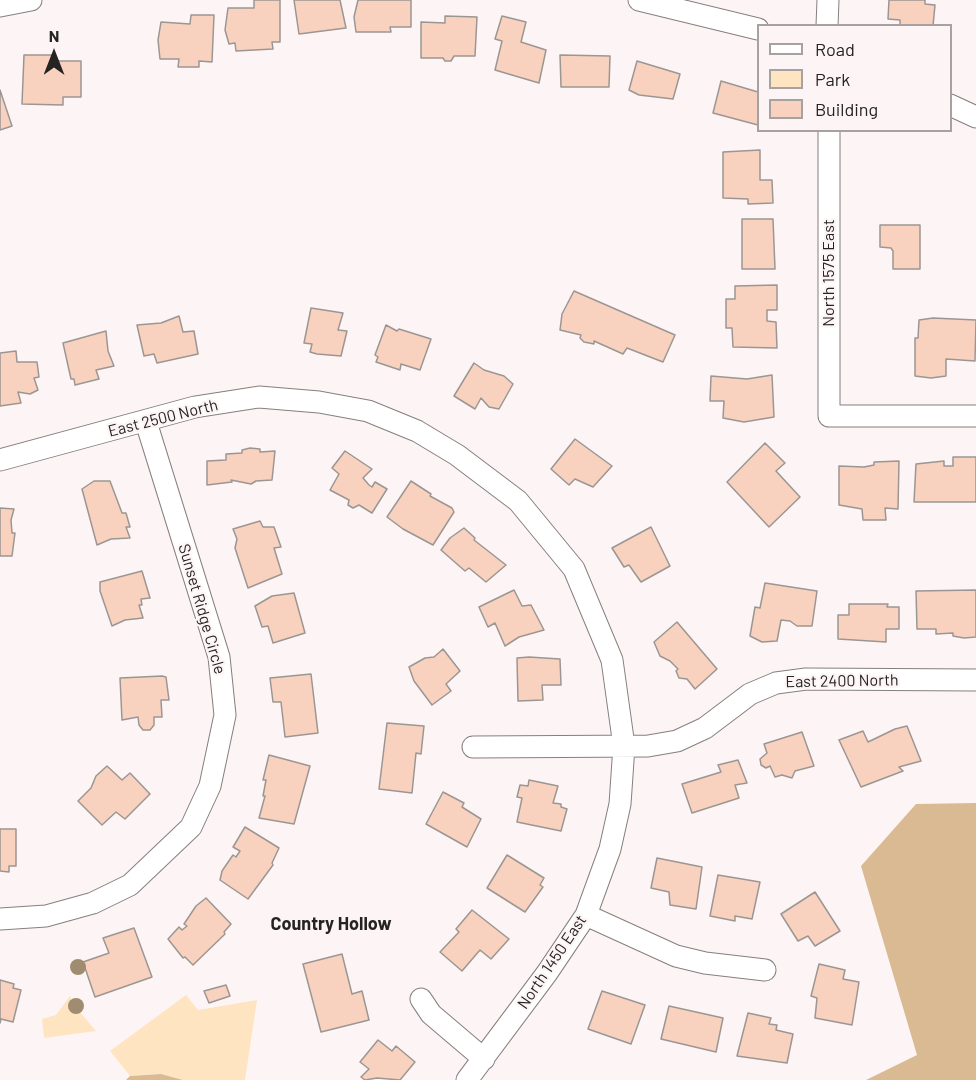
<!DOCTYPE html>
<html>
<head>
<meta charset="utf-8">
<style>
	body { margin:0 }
	#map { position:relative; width:976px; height:1080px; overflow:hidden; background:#fdf5f5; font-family:Barlow,sans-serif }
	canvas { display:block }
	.legend { position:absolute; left:757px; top:24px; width:195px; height:108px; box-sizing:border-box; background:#fdf5f5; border:2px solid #a7a1a1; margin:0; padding:8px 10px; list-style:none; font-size:18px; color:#262323 }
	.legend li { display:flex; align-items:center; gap:12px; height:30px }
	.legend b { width:30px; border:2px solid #a7a1a1 }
	.north { position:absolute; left:24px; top:24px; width:60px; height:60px; -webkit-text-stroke:4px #fdf5f5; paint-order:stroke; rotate:0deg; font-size:16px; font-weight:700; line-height:24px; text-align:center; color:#262323 }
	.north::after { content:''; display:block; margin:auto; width:21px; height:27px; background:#262323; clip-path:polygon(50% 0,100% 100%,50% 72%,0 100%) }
</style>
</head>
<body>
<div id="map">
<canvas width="976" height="1080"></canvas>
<ul class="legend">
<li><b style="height:8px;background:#fff"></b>Road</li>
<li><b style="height:16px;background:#ffe4c2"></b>Park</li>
<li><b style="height:16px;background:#f8d2bf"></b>Building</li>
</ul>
<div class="north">N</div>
</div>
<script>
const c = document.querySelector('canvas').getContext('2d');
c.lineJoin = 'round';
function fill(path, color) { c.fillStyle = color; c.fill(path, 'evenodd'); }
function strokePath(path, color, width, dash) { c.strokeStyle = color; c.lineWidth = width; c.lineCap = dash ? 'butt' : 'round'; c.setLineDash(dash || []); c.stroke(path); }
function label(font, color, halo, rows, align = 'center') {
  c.font = font + ' Barlow,sans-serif'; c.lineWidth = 4.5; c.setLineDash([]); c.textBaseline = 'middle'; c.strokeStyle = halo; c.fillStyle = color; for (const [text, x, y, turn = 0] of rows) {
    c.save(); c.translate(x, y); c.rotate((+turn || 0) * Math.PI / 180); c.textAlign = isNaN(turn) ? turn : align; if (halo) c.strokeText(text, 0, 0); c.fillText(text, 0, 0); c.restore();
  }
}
fill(new Path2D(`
	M186,995L198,1010L257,1000L245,1080H183L161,1074L130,1076L110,1051Z
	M70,996L74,1005L96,1031L44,1038L42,1019L56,1015Z`), '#ffe4c2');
fill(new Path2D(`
	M976,803V1080H866L917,1055L861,866L916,804Z
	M161,1074L183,1080H126L130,1076Z`), '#d9ba93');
const building = new Path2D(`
	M254,0H280V42H272L273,49L236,51L235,43L229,44L225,30L228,8H254Z
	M294,0H340L346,28L299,34Z
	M358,0H411V27H390L391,32H356L354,17Z
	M889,0H925V4L935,5L933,26H900V20L888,19Z
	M191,15H214L212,62L199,61V67H178L179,59H160L158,40L161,22L190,24Z
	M445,16L477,17L475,56H454L451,61H445L443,58H421V22L445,23Z
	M502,16L526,22L521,42L546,50L539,83L495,70L502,41L495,39Z
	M24,55H53V61H81V97H63V105L22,104Z
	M560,55L610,56L609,87H561Z
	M637,61L680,74L673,99L639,95L629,90Z
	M721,81L758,92V125L713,113Z
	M0,90L12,126L0,130Z
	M760,150V180H772L773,203L748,204V199L723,198V152Z
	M742,219H773L775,269H742Z
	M880,225H920V269H893V251L891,248L880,247Z
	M777,285V310H767V321L776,322L777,348L733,347L732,328H726V299H735V286Z
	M574,291L675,335L663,362L627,348L623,354L594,341V344L584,342L580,338L581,335L560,330L562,314Z
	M311,308L343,313L338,330L347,331L341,356L317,354L310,352L312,344L304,343Z
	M179,316L183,332L194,331L198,354L157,363L154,354L144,356L137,325L161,323Z
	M933,318L976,320L975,361L946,359V376L931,378L915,376V338H918L919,320Z
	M386,325L397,331L399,329L431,339L420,370L401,364L400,370L376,362L378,357L375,355Z
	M106,331L108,351L114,366L96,370L99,379L75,385L74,379H71L63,343Z
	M16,351L17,362H37L39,377L34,378L38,390L30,394L18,392L21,403L0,406V353Z
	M474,363L484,370L504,376L513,384L499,409L489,407L481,398L475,409L454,396Z
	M772,375L774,417L744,422L723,418L724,401H710L711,376L747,379Z
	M575,439L612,466L593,487L575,479L569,485L551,469Z
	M765,443L785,463L776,471L800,497L769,527L727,482Z
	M250,448L260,449V452L275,451L272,480L256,481L251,484L231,480L232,482L207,485V461L226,460V454L242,453V450Z
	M345,451L372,469L363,478L369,485L372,487L375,482L387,489L372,513L359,505L353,508L348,505L349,500L330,490L339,474L332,468Z
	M953,457H976V502H914L916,464L944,461V466H953Z
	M899,461L898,509L885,508L886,520H863L862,509L839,505V466L864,467L874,465V462Z
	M94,481H110L122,513H126L130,527H126L130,538L111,539L97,545L82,489Z
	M411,481L431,494L430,496L452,508L454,512L433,545L403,529L387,517Z
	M0,508L14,509L11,520L12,533H15L12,556H0Z
	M260,521L263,527H274L281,547L274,548L282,574L248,588L235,548L237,539L233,529Z
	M651,527L670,566L641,582L629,565L624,567L612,548Z
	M464,528L475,538L474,540L506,565L486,582L469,568L465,571L441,550L450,538Z
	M142,571L150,598L141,599L142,605H139L143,618L125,620L112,626L100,591V582Z
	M765,583L817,591L812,626H797L790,621L781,620L777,641L762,642L750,636L755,607L760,608Z
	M514,590L522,606L531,605L544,630L519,637L505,646L495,623L488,627L479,607Z
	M976,590V637L964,638L953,636V633L936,634V629H917L916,591Z
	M294,593L305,633L273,643L268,626L262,627L255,606L272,596Z
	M849,604H888L887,607H899V629H886V642L838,639V615H849Z
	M677,622L717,669L695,689L687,679L679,678L676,671L678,669L670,661L660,656L654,642Z
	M443,649L460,671L446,684L451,691L432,705L414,681L409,667L425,658L434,657Z
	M529,657L560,659L561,685H542L543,700L518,701L517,658Z
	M311,674L318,733L285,737L281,702H273L270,678Z
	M162,676L166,677L169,700H161L162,717H154V725L150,730H143L139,725L138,717L122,720L120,678Z
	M387,723L424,726L421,754L416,753L412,793L379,789Z
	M907,726L921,761L899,767L903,771L861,787L839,740L863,731L868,742L895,729Z
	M802,732L814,766L795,771L792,778L782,775L775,777L770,766L766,768L761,765L760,759L767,753L764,744Z
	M269,755L310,766L294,824L259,818L265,796H263L266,780H263Z
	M738,760L747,783L735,785L739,798L692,813L682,784L721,772L718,765Z
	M107,766L122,780L130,773L150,794L125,819L116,812L102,825L78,801L91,788L96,776Z
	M529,780L558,786L553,803L561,804V807L567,809L561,831L517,822L522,798L517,797L520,785L528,786Z
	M443,792L464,803L462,807L481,819L467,847L426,824Z
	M245,827L279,848L272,863L273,865L248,899L220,880L222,871L233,855L236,857L240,851L233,847Z
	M0,829H16V866H9V872L0,871Z
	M507,855L544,878L540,885L543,887L525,912L487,888Z
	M657,858L702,867L696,909L670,905L669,892L651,888Z
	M718,875L760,882L752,919L735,916V921L710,916Z
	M815,892L840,931L815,946L808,936L798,941L781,914Z
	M206,898L231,924L224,932L225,934L193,965L185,957L183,958L168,939L179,927L182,930L187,926L184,924L196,906Z
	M472,910L509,939L491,959L480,950L462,971L440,952L459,932L456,929Z
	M134,928L152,977L95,997L83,962L109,953L103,938Z
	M342,954L352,994L362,991L369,1020L321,1032L303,964Z
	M819,964L845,970L843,979L859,982L852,1025L815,1018L817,998L811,996Z
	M0,980L14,984L13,988L21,990L13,1022L1,1019L0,1023Z
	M226,985L230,996L209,1003L204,991Z
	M602,991L645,1005L631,1044L588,1029Z
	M669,1006L723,1018L716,1052L661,1039Z
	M748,1013L771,1018L769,1024L777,1025L776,1030L793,1034L787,1063L737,1056Z
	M378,1040L392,1051L396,1046L415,1062L400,1080L377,1078L365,1080L361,1077L369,1069L360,1062Z`);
fill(building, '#f8d2bf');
strokePath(building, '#9c9693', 1.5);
const minor = new Path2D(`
	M639,0L758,29
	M0,6L31,0
	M827,26L828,0
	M950,105L976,117
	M829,130V416H976
	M0,460L195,407L259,397L319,402L368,411L417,431L457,455L518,501L574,569L612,660L624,746L620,804L610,849L586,915L547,973L467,1080
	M473,747L648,746L677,741L705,728L750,694L776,683L806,679L976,680
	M586,915L676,956L705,963L765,970
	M0,919L46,916L93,903L130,885L191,827L210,786L225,715L219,657L146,422
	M421,999L431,1014L484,1059`);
strokePath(minor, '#867f7e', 23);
strokePath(minor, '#fff', 21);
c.fillStyle = '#a08c70';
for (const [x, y] of [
	[78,967],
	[76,1006]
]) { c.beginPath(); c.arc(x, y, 8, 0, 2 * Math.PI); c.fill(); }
label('16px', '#262323', '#fdf5f5', [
	["North 1575 East",829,273,-90],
	["East 2500 North",163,418,-14],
	["Sunset Ridge Circle",202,609,74],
	["East 2400 North",842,681,-1],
	["North 1450 East",552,962,-56]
]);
label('bold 18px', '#262323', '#fdf5f5', [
	["Country Hollow",331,924]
]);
</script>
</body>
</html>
